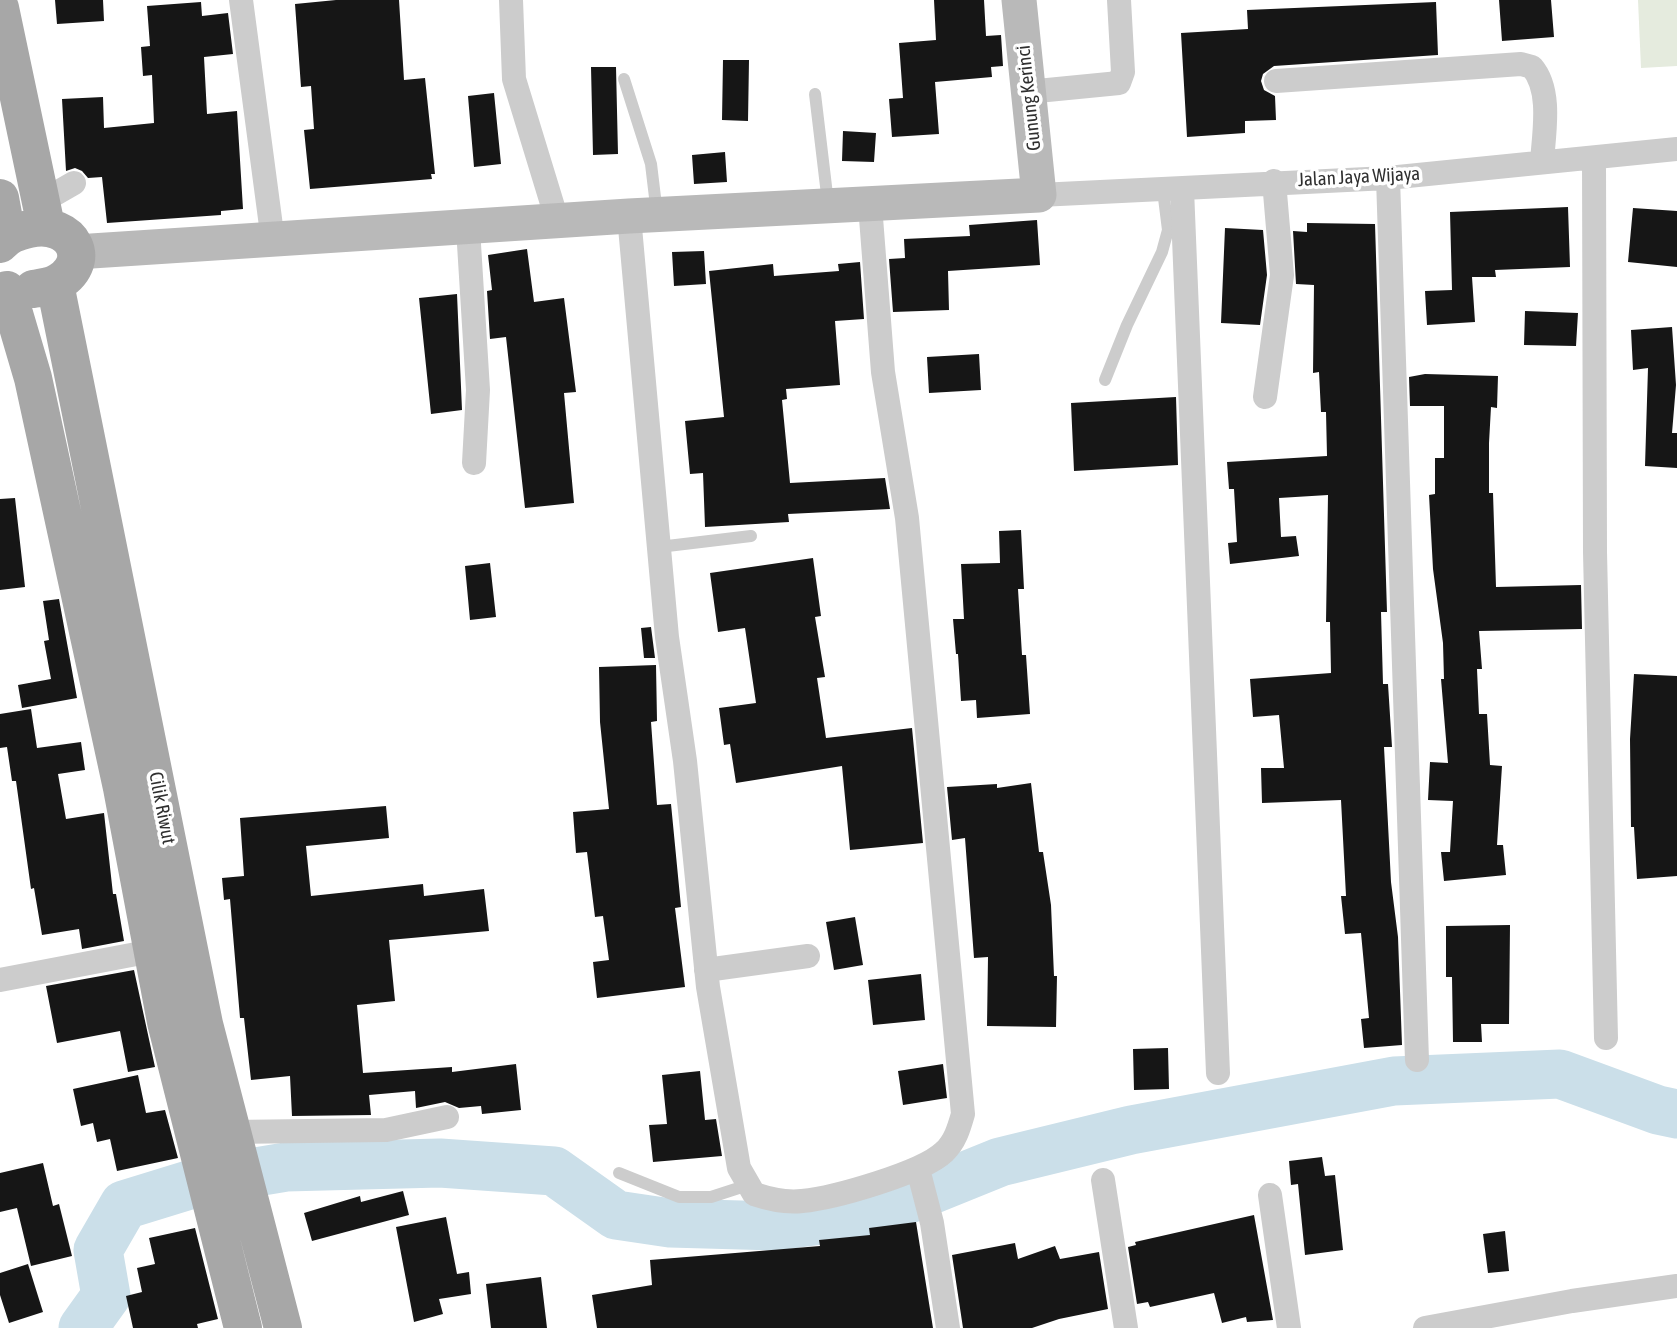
<!DOCTYPE html>
<html>
<head>
<meta charset="utf-8">
<style>
	body { margin:0 }
	canvas { display:block; background:#fff }
</style>
</head>
<body>
<canvas width="1677" height="1328"></canvas>
<script>
const c = document.querySelector('canvas').getContext('2d');
c.lineJoin = 'round';
function fill(path, color) { c.fillStyle = color; c.fill(path, 'evenodd'); }
function strokePath(path, color, width, dash) { c.strokeStyle = color; c.lineWidth = width; c.lineCap = dash ? 'butt' : 'round'; c.setLineDash(dash || []); c.stroke(path); }
function label(font, color, halo, rows, align = 'center') {
  c.font = font + ' "Asap Condensed",sans-serif'; c.lineWidth = 7; c.setLineDash([]); c.textBaseline = 'middle'; c.strokeStyle = halo; c.fillStyle = color; for (const [text, x, y, turn = 0] of rows) {
    c.save(); c.translate(x, y); c.rotate((+turn || 0) * Math.PI / 180); c.textAlign = isNaN(turn) ? turn : align; if (halo) c.strokeText(text, 0, 0); c.fillText(text, 0, 0); c.restore();
  }
}
fill(new Path2D(`
	M1638,0H1677V66L1641,68Z`), '#e5ebde');
strokePath(new Path2D(`
	M83,1328L106,1296L98,1250L124,1205L202,1181L286,1167L440,1163L554,1171L616,1215L670,1223L776,1226L874,1213L1000,1162L1131,1130L1394,1081L1560,1074L1658,1110L1677,1114`), '#cbdfe9', 49);
fill(new Path2D(`
	M55,0H103L104,21L57,24Z
	M336,0H399L404,80L425,78L435,174H431L432,179L310,189L304,130L314,129L311,86L301,87L295,4Z
	M934,0H984L986,36L1001,35L1003,66L991,67L992,77L935,82L939,134L892,137L889,99L903,98L899,43L936,40Z
	M1499,0H1551L1554,37L1502,41Z
	M201,2L202,16L228,13L233,54L204,57L207,114L237,111L243,209L221,211V215L107,223L102,177L88,178L82,171L75,168L66,171L62,99L103,97L104,128L154,123L152,75L143,76L141,47L150,46L147,6Z
	M1436,2L1438,55L1274,66L1263,74L1261,81L1264,90L1275,96L1276,120L1245,121V133L1187,137L1181,33L1248,29L1247,10Z
	M723,60H749L748,121L722,120Z
	M591,67H616L618,154L593,155Z
	M494,93L501,164L474,167L468,96Z
	M843,131L876,133L874,162L842,161Z
	M725,152L727,182L694,184L692,155Z
	M1568,207L1570,267L1495,270L1496,277H1472L1475,322L1427,325L1425,291L1452,290L1450,212Z
	M1633,208L1677,211V267L1628,262Z
	M1037,220L1040,265L948,271L949,310L893,312L889,259L905,258L904,239L970,236L969,225Z
	M1307,223L1375,224L1387,612H1381L1383,684H1388L1392,747H1384L1391,882L1398,937L1402,1045L1364,1048L1361,1019L1369,1018L1361,933L1345,934L1341,896H1346L1341,800L1262,803L1261,768H1284L1279,715L1253,717L1250,679L1331,673L1330,622H1326L1328,495L1279,498L1281,537L1296,536L1299,556L1230,564L1228,543L1237,542L1234,489H1229L1227,462L1327,456L1326,412H1321L1319,372L1313,373L1314,285L1296,284L1293,231L1307,232Z
	M1225,228L1263,230L1267,275L1260,325L1221,323Z
	M527,249L534,302L564,298L576,392L564,393L574,503L525,508L506,337L490,339L487,291L492,290L488,255Z
	M704,251L706,284L674,286L672,252Z
	M860,262L864,319L835,321L840,385L786,389L787,399L782,400L790,483L885,478L890,509L788,514L789,522L705,527L703,473L690,474L685,421L724,417L709,271L773,264L774,276L839,271L838,264Z
	M457,294L462,410L431,414L419,298Z
	M1525,311L1578,313L1576,346L1524,345Z
	M1672,327L1676,385L1672,433H1677V468L1645,466L1648,368L1633,370L1631,330Z
	M979,354L981,390L929,393L927,357Z
	M1425,374L1498,376L1497,408L1491,407L1489,443V493H1493L1496,587L1581,585L1582,629L1479,631L1482,669H1477L1479,714H1487L1490,765L1502,766L1497,845H1503L1506,875L1444,881L1441,852H1450L1453,801L1428,800L1430,762L1448,763L1441,679H1444L1443,643L1433,569L1429,495L1435,494V458H1444V406H1410L1409,377Z
	M1176,397L1178,465L1074,471L1071,403Z
	M15,498L25,587L0,590V499Z
	M1021,530L1024,589H1018L1022,655H1026L1030,714L977,718L976,700L961,701L958,654H956L953,619H964L961,564L1000,563L999,531Z
	M813,558L821,616L815,617L825,677L817,678L826,738L912,728L923,843L850,850L842,766L736,783L730,744L724,745L719,708L756,703L745,628L718,632L710,573Z
	M490,563L496,617L470,620L465,566Z
	M59,599L77,698L22,708L18,685L51,679L44,641L49,640L43,601Z
	M651,627L655,658H644L641,628Z
	M656,665L657,721L651,722L657,805L671,804L681,907L675,908L685,987L597,998L593,962L609,960L603,916L595,917L587,852L576,853L573,812L609,809L600,722L599,667Z
	M1634,674L1677,676V876L1637,879L1634,827H1631L1630,739Z
	M31,709L37,748L81,742L85,770L58,774L66,819L104,813L113,894H116L124,941L82,949L79,929L42,935L34,888L31,889L16,781H12L7,747L0,748V714Z
	M1031,783L1039,852H1043L1051,905L1054,976H1057L1056,1027L987,1026L988,957L974,958L965,838L952,840L947,787L997,784V788Z
	M386,806L389,838L306,846L311,896L423,884L424,896L484,889L489,931L389,940L395,1001L357,1005L363,1073L452,1067V1072L516,1064L521,1110L482,1114L481,1106L459,1108L445,1102L416,1108L415,1091L369,1095L371,1115L292,1116L290,1076L251,1080L244,1018H240L230,899L224,900L222,878L244,876L240,818Z
	M855,917L863,965L834,970L826,922Z
	M1510,925L1509,1024H1481L1482,1042H1453L1452,977H1446V926Z
	M134,970L155,1067L128,1072L120,1031L57,1043L46,986Z
	M921,974L925,1020L873,1025L868,980Z
	M1168,1048L1169,1089L1134,1090L1133,1049Z
	M943,1064L947,1098L903,1105L898,1071Z
	M700,1071L705,1120L716,1119L722,1156L653,1162L649,1125L667,1124L662,1075Z
	M138,1075L146,1113L165,1110L178,1158L117,1171L110,1139L97,1142L93,1123L81,1126L73,1089Z
	M1322,1157L1325,1176L1335,1175L1343,1250L1305,1255L1298,1184L1291,1185L1289,1161Z
	M43,1163L53,1206L59,1204L72,1256L31,1266L17,1208L0,1212V1173Z
	M403,1191L409,1215L312,1241L304,1213L360,1196L361,1202Z
	M1254,1215L1273,1320L1247,1322L1246,1317L1222,1323L1214,1293L1150,1307L1148,1302L1137,1304L1128,1247L1136,1245L1135,1242Z
	M446,1217L457,1274L469,1272L471,1294L439,1299L443,1314L414,1322L396,1227Z
	M916,1222L933,1328H597L592,1295L652,1285L650,1260L820,1246L819,1240L870,1235L869,1228Z
	M195,1228L218,1319L197,1324L198,1328H133L126,1296L142,1292L137,1268L155,1264L149,1238Z
	M1505,1231L1509,1271L1488,1273L1483,1234Z
	M1015,1243L1018,1259L1055,1246L1060,1259L1099,1252L1108,1309L1059,1319L1032,1328H963L952,1255Z
	M28,1264L43,1312L9,1323L0,1295V1273Z
	M541,1277L547,1328H491L486,1284Z`), '#161616');
strokePath(new Path2D(`
	M624,79L651,164L657,214
	M815,94L828,203
	M1105,380L1127,325L1162,252L1168,230L1163,190
	M659,547L751,536
	M619,1173L679,1197H711L748,1185`), '#ccc', 12);
strokePath(new Path2D(`
	M241,0L273,241
	M511,0L514,79L558,223
	M1276,81L1521,64L1532,67C1552,90 1544,133 1542,161
	M1027,92L1119,83L1123,72L1119,0
	M1594,159L1595,552L1606,1038
	M1388,178L1417,1060
	M1182,189L1218,1073
	M1039,195L1388,178L1677,149
	M41,202L74,183
	M629,216L667,637L685,761L708,987L739,1168L754,1194C769,1199 785,1203 802,1201C834,1198 922,1173 944,1152C955,1142 959,1128 963,1114L907,518L883,372L870,205
	M468,228L478,390L474,463
	M1265,397L1282,275L1274,181
	M706,970L808,956
	M0,980L152,951
	M231,1132L386,1130L447,1117
	M918,1169L932,1223L948,1328
	M1103,1180L1126,1328
	M1270,1195L1289,1328
	M1425,1328L1572,1301L1677,1286`), '#ccc', 24);
strokePath(new Path2D(`
	M76,252L629,216L1039,195L1019,0`), '#b9b9b9', 35);
strokePath(new Path2D(`
	M0,8L46,226
	M0,198L7,236
	M0,244C8,235 16,232 29,229C74,219 95,264 55,284C48,287 39,288 33,289
	M55,284L204,1024L283,1328
	M7,290L33,378L122,788L166,1022L243,1328`), '#a7a7a7', 38);
label('19px', '#2f2f2f', '#fff', [
	["Gunung Kerinci",1029,98,-96],
	["Jalan Jaya Wijaya",1359,177,-3],
	["Cilik Riwut",162,808,79]
]);
</script>
</body>
</html>
